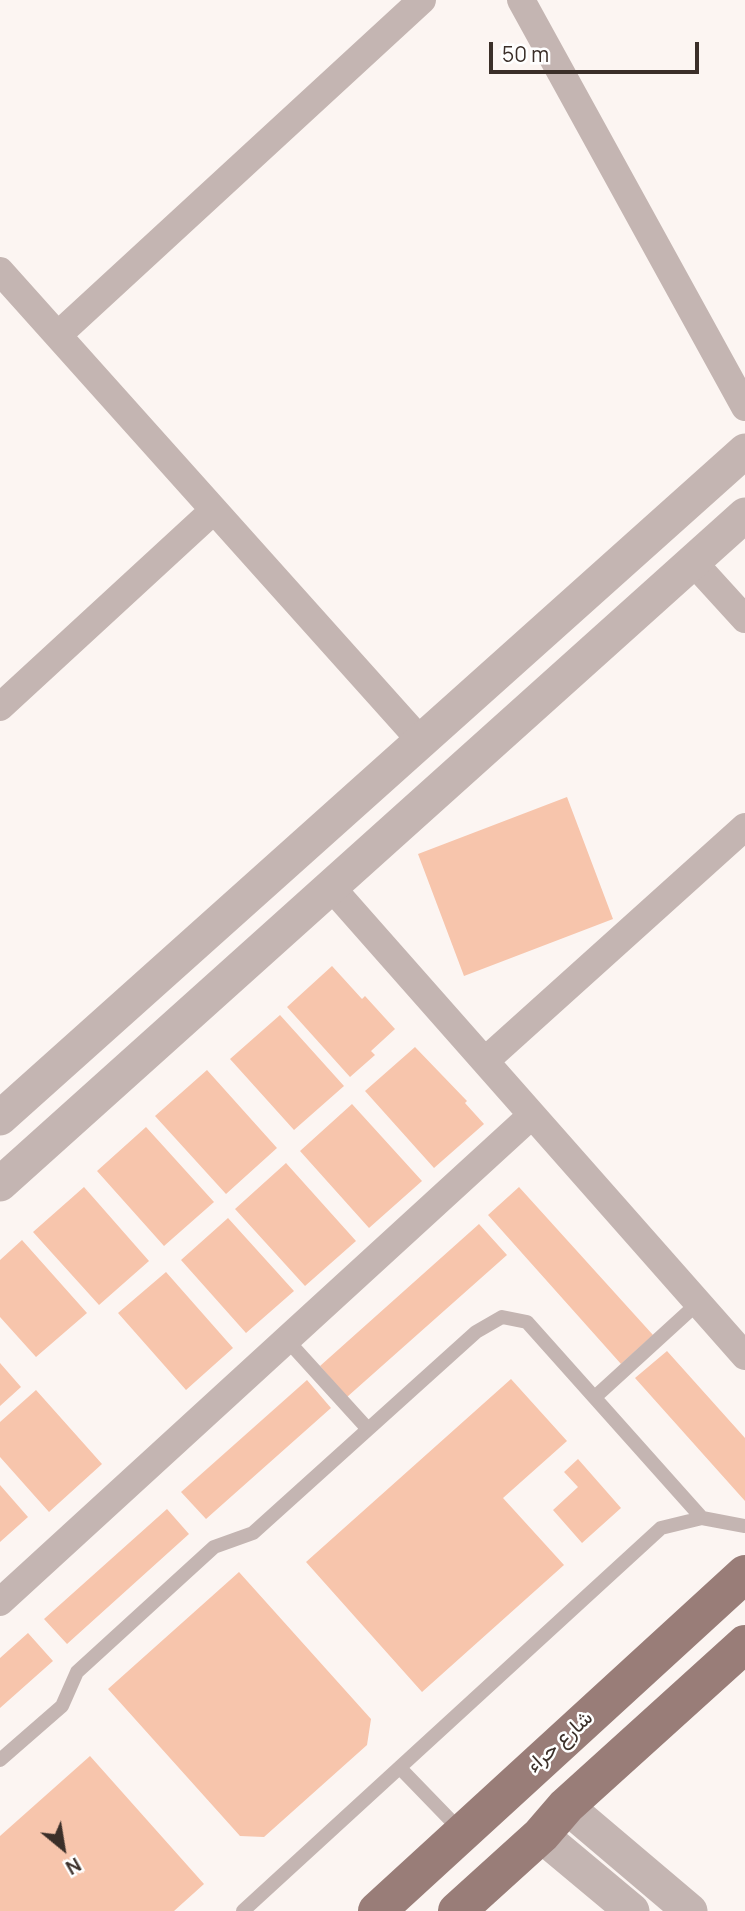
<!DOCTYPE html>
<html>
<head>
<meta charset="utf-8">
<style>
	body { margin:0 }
	#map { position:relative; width:745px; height:1911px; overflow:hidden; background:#fcf5f2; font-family:Manrope,sans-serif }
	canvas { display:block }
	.north { position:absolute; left:28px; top:1813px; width:70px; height:70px; -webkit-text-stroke:5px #fff; paint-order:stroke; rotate:150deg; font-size:19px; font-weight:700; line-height:28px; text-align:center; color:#3b2f29 }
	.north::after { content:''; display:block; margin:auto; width:24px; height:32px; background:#3b2f29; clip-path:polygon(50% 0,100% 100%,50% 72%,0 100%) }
	.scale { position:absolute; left:489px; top:42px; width:210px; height:32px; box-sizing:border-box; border:4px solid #3b2f29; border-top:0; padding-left:9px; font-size:21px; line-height:24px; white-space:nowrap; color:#3b2f29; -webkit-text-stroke:5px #fff; paint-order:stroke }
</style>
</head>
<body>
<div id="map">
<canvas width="745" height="1911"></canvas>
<div class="north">N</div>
<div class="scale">50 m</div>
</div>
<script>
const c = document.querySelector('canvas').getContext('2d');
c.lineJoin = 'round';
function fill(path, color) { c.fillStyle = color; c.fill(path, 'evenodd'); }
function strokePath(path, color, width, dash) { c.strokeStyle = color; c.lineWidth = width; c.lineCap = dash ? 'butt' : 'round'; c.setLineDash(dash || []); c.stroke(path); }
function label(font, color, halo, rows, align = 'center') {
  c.font = font + ' Manrope,Vazirmatn,sans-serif'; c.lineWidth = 5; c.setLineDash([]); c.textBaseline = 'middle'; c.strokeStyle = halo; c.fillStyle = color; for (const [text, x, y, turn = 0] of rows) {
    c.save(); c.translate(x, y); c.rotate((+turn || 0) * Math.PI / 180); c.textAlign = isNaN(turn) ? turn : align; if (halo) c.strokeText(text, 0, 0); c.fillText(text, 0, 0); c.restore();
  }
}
fill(new Path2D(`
	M567,797L613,919L464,976L418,854Z
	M332,966L362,999L365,996L395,1029L371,1051L375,1055L350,1077L287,1007Z
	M280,1015L344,1086L294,1130L230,1059Z
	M415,1047L467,1101L465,1103L484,1124L434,1168L365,1091Z
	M207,1070L277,1148L226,1194L155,1116Z
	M352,1104L422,1181L369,1228L300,1151Z
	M146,1127L214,1202L164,1246L97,1171Z
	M286,1163L356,1241L305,1286L235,1209Z
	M84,1187L149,1261L99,1305L33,1232Z
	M519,1187L653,1335L621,1364L488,1215Z
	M228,1218L294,1291L246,1333L181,1260Z
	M479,1224L507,1255L347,1397L320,1366Z
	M22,1240L87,1313L36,1357L0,1317V1260Z
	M166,1272L233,1348L186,1390L118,1313Z
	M667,1351L745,1438V1501L635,1378Z
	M0,1363L21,1387L0,1406Z
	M511,1379L567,1441L503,1498L564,1565L422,1692L306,1562Z
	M307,1380L331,1408L206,1519L181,1492Z
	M36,1390L102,1464L49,1512L0,1457V1422Z
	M578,1459L621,1508L582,1543L553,1510L578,1487L564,1472Z
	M0,1485L28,1517L0,1542Z
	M167,1509L189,1534L67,1644L44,1619Z
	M239,1572L371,1719L367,1745L264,1837L240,1836L108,1689Z
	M28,1633L53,1661L0,1708V1658Z
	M90,1756L204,1884L174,1911H0V1836Z`), '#f7c5ac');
strokePath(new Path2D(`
	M287,1340L367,1428
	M595,1397L698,1303
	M0,1760L62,1706L77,1672L214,1547L253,1533L476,1332L502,1317L527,1322L702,1518
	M400,1768L462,1832
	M243,1911L661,1528L702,1518L745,1526`), '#c4b5b2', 14);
strokePath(new Path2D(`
	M521,0L745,407
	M0,271L421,741
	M58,335L422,0
	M693,562L745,619
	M0,707L214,510
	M331,887L745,1356
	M485,1061L745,827
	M0,1602L532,1115`), '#c4b5b2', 28);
strokePath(new Path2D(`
	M0,1118L745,451
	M0,1184L745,515
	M566,1806L690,1911
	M541,1835L632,1911`), '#c4b5b2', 35);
strokePath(new Path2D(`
	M377,1911L745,1574
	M457,1911L541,1835L566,1806L745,1644`), '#997d78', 38);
label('21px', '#3b2f29', '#fff', [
	["شارع حراء",560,1742,-42]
]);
</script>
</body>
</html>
